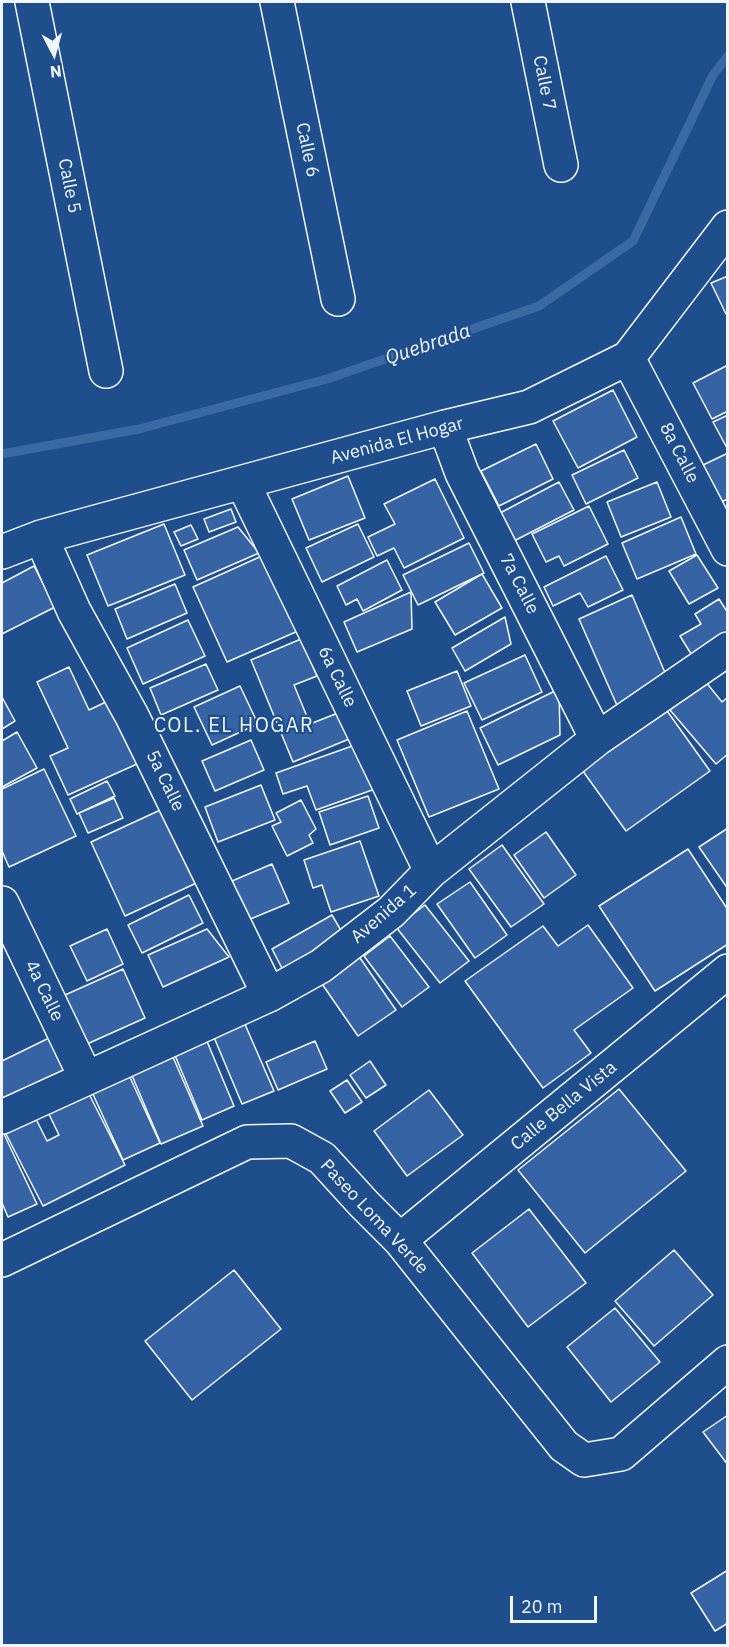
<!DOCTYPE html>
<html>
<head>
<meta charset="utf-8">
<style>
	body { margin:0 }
	#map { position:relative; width:729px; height:1647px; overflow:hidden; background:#1f4e8c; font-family:"IBM Plex Sans",sans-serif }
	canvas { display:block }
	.frame { position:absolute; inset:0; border:3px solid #f2f6ff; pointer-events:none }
	.north { position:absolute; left:24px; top:24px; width:60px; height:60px; -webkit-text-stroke:4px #1f4e8c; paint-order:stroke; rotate:174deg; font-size:16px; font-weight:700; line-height:24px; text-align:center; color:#f2f6ff }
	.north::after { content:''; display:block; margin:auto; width:21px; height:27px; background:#f2f6ff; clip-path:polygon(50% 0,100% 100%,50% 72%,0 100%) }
	.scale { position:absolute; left:510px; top:1596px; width:87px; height:27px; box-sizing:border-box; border:3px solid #f2f6ff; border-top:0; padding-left:8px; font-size:18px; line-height:21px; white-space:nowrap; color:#f2f6ff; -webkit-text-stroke:4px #1f4e8c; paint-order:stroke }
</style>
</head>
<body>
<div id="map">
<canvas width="729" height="1647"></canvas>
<div class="frame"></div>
<div class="north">N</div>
<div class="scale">20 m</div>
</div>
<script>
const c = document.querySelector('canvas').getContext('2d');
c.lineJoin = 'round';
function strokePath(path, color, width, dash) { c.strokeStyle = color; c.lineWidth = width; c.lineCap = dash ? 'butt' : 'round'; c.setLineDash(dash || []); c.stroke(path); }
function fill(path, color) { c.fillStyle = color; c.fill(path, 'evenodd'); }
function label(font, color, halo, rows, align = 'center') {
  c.font = font + ' "IBM Plex Sans",sans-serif'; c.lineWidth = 4.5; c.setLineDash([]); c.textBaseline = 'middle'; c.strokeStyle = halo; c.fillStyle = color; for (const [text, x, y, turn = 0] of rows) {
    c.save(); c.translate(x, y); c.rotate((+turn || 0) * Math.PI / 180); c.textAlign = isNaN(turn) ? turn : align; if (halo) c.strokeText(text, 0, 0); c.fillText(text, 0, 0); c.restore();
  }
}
strokePath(new Path2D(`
	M2,454L139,429L327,379L539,306L633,241L713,75L728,56`), '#3b69a3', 9);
const building = new Path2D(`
	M728,276V313L726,314L711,283Z
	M728,365V411L712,419L693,383Z
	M613,390L637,437L578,468L553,421Z
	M728,415V447L727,448L713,422Z
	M536,444L553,479L499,506L481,471Z
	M624,450L638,478L586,504L572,475Z
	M728,453V499L721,502L703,465Z
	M348,476L365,518L309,540L292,499Z
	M435,479L464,538L404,568L394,548L377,556L368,537L395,524L384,504Z
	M559,482L574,510L514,541L500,513Z
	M657,482L671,517L621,537L607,502Z
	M589,506L608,544L564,566L559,556L546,562L532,534Z
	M231,509L236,522L209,532L204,519Z
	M681,517L696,554L637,579L622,543Z
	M164,524L185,575L108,606L87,555Z
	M358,524L374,557L322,582L306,548Z
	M191,525L198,539L181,546L174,532Z
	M238,527L259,553L197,580L184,550Z
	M469,543L484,573L418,605L403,575Z
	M264,555L298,631L227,662L193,587Z
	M697,555L718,588L689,604L669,571Z
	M606,556L623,590L588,607L580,593L553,606L544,587Z
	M387,560L402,590L363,611L357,599L346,605L337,586Z
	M34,566L55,607L2,634V583Z
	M482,574L502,608L455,635L435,602Z
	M175,584L187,613L127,639L115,609Z
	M411,592L412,629L357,652L344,622Z
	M632,595L666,675L619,710L579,619Z
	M719,599L728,613V635L693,657L680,636L701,624L695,614Z
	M505,617L511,644L465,671L452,648Z
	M188,620L205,656L143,684L127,648Z
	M301,639L317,676L294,685L310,724L343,711L354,737L293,762L251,660Z
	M525,655L542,692L482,720L464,683Z
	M206,664L218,690L161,715L150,688Z
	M69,667L89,710L108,701L137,764L68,795L50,756L68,748L37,682Z
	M457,671L471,706L421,726L407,691Z
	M705,681L722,702L728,697V754L716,764L670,710Z
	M240,686L258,724L212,745L194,707Z
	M559,689L560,735L498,765L480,728Z
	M2,697L15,721L2,729Z
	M665,708L710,771L626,831L580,767Z
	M467,711L499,789L429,817L397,740Z
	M17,732L37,768L2,787V741Z
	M251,740L264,770L215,791L202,761Z
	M358,744L375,789L316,810L307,786L283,794L276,773Z
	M44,769L76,836L9,867L2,851V789Z
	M107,781L115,796L77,814L70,799Z
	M261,785L275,820L218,842L205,807Z
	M368,796L379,828L330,845L319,812Z
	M114,798L123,818L88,833L79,813Z
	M301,800L316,829L309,835L313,843L287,856L272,826L281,822L276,813Z
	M169,806L203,880L125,916L91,842Z
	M728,828V889L699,847Z
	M546,832L576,875L544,898L514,855Z
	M360,841L379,896L331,912L322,885L313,888L304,860Z
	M502,845L544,904L511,927L469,869Z
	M688,849L728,910V944L655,991L599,906Z
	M272,864L289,903L248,920L232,881Z
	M470,882L507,935L475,958L437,904Z
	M189,895L203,923L142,953L128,925Z
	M425,905L469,961L440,983L396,927Z
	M332,915L346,939L285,974L272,949Z
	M588,925L633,988L574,1030L591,1053L543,1088L465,981L543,926L558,946Z
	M107,929L123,964L87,981L70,946Z
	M207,929L229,957L163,987L148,955Z
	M390,936L429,987L402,1007L364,956Z
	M358,955L396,1010L358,1036L320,981Z
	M123,969L145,1018L87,1044L65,995Z
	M244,1022L274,1091L242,1104L213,1035Z
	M51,1037L71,1077L2,1111V1061Z
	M206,1039L234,1106L202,1120L174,1053Z
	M315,1041L327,1069L278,1090L266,1062Z
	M169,1048L203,1126L161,1144L128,1066Z
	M370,1061L386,1085L366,1098L350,1075Z
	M128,1073L160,1143L123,1160L91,1090Z
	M347,1080L362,1102L345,1113L330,1091Z
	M619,1089L686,1171L585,1253L518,1170Z
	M87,1090L125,1165L43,1206L5,1132L35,1117L47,1141L59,1135L47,1110Z
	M429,1090L463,1135L407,1176L374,1131Z
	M3,1132L37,1204L8,1217L2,1203V1133Z
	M529,1209L586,1283L528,1327L472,1253Z
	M674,1250L713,1295L654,1346L615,1301Z
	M234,1270L281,1329L192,1400L145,1341Z
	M615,1308L660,1362L611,1402L567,1347Z
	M728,1415V1465L703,1432Z
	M728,1570V1623L715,1631L691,1593Z`);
fill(building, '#3563a3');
strokePath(building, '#f2f6ff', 1.5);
const minor = new Path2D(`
	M32,2L106,371
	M277,2L338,299
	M528,2L561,165
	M628,358L728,549
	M445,427L462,473L597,739
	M243,483L431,871
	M41,537L74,611L132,716L269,995
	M2,552L41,537L445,427L529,407L628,358L728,227
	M2,903L86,1078
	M2,1117L269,995L321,966L391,912L431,871L597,739L728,649
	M400,1240L728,971
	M2,1260L247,1142L291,1141L322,1158L364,1204L400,1240L564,1446L584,1460L621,1454L728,1362`);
strokePath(minor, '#f2f6ff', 36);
strokePath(minor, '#1f4e8c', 33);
label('18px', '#f2f6ff', '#1f4e8c', [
	["Calle 7",544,83,79],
	["Calle 6",307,150,78],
	["Calle 5",69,186,79],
	["Avenida El Hogar",397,441,-15],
	["8a Calle",679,453,63],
	["7a Calle",519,584,63],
	["6a Calle",337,677,64],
	["5a Calle",165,781,64],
	["Avenida 1",384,914,-41],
	["4a Calle",44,991,64],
	["Calle Bella Vista",564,1106,-39],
	["Paseo Loma Verde",374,1217,47]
]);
label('italic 20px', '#f2f6ff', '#1f4e8c', [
	["Quebrada",428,345,-19]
]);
c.letterSpacing = '1.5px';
label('20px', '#f2f6ff', '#1f4e8c', [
	["COL. EL HOGAR",234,726]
]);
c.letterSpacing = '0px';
</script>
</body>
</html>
